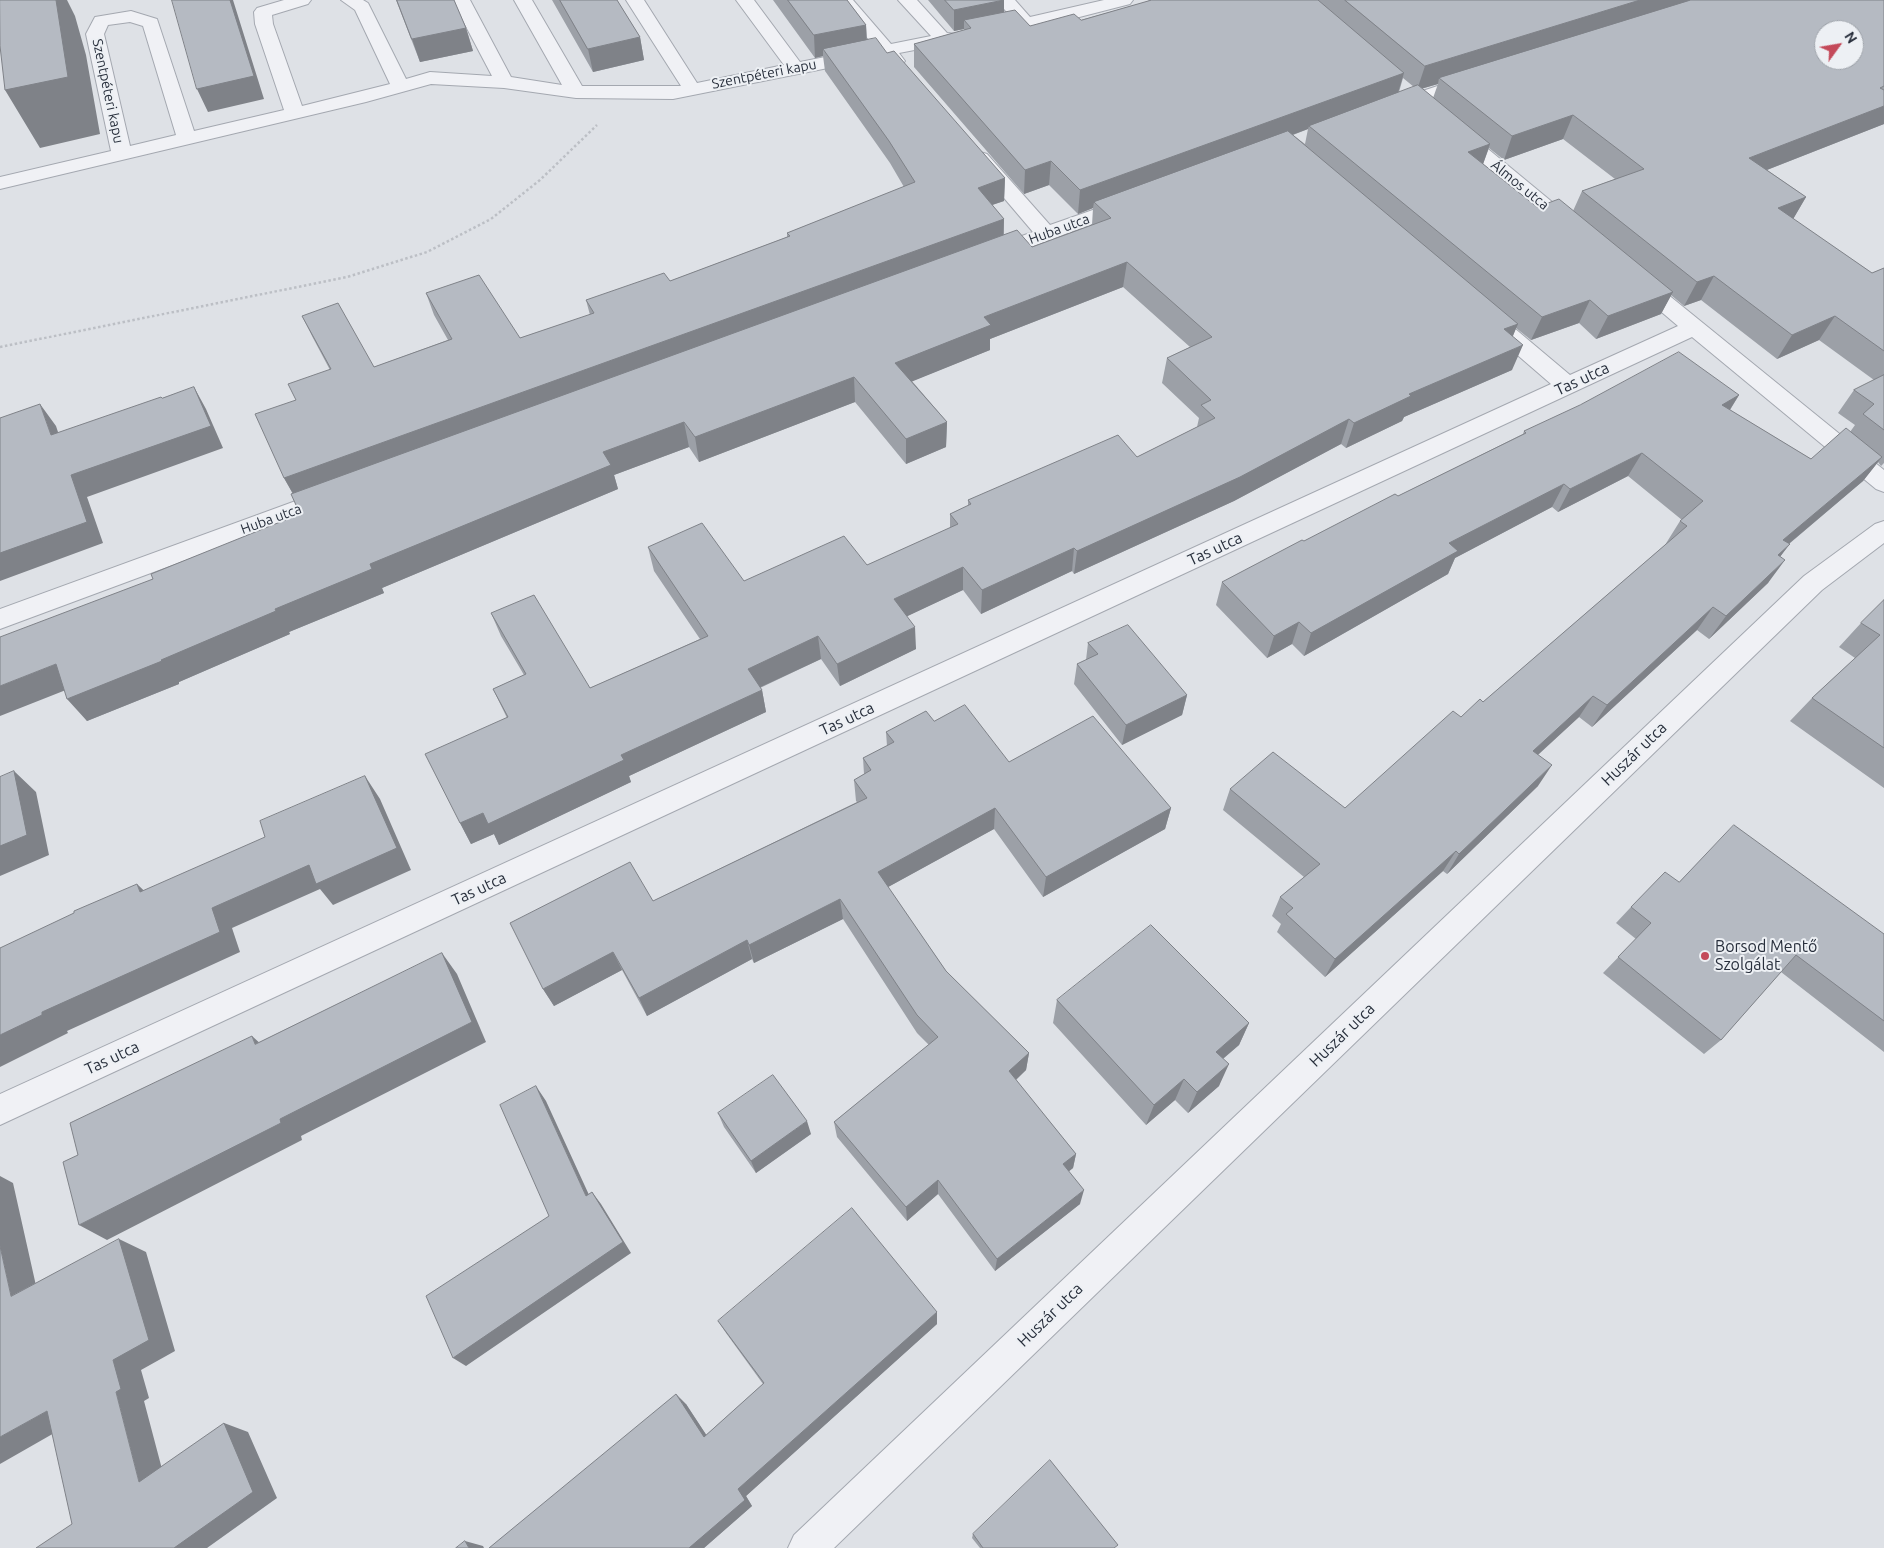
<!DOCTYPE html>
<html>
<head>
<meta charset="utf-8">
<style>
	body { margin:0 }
	#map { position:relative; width:1884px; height:1548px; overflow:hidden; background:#dee1e6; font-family:Ubuntu,sans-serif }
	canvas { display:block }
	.north { position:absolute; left:1814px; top:20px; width:50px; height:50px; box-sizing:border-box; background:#edf0f4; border:1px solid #9ea3aa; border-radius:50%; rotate:58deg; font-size:14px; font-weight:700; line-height:20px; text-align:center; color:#282f3c }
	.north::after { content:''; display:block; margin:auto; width:18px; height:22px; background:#c44a5a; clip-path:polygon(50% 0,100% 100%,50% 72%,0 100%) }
</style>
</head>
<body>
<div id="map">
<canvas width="1884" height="1548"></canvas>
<div class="north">N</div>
</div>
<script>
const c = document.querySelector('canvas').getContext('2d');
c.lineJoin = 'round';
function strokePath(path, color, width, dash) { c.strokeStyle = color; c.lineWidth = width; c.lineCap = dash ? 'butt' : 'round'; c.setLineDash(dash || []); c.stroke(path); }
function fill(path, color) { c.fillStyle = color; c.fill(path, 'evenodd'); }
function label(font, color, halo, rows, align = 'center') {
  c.font = font + ' Ubuntu,sans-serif'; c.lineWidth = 4; c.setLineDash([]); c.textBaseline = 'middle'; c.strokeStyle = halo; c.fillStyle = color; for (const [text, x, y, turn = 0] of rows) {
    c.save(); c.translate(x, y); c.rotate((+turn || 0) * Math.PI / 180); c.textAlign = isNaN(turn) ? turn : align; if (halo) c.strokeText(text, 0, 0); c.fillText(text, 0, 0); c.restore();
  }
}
const minor = new Path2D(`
	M284,0H311L308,4L272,15L273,24L302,106L390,84L355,10L341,0H363L368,3L406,79L430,72L492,76L452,0H470L511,77L562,85L514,0H532L582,86H681L626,0H644L697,83L784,65L736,0H754L800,62L875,47L835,0H853L891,44L931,36L898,0H917L947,33L956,34L959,38L956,42L899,53L905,61L902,65C892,67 889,64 883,57L673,99L576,98L504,88L431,84L366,102L0,189V177L111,151L86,34L95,17L131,11L157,19L194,131L284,110L255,24L254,12L257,8ZM130,22L143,26L176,135L130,146L104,34L108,25Z
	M996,0H1015L1030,17L1104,0H1133L1130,4L1060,22L989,35L983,34L980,30L983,26L1014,20Z
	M1471,75L1478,77L1480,81L1478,85L1393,113L1386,111L1384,107L1386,103Z
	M1458,128L1465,130L1580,225L1583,229L1580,233L1573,235L1566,233L1451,138L1448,134L1451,130Z
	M980,152L987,154L1050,225L1127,198L1134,200L1137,204L1134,208L999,259L992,261L985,259L982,254L985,249L1033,232L970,158L973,154Z
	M1638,274L1645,276L1884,470V492L1876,489L1692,337L0,1125V1094L1551,384L1485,327L1482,322L1485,317L1493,315L1501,317L1570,375L1678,326L1631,286L1627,281L1631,276Z
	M334,487L342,490L346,496L342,502L0,629V609Z
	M1884,521V543L1822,590L834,1548H788L794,1535L1804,576L1875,524Z`);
strokePath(minor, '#a4a8b0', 2);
strokePath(new Path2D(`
	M0,347L347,277L427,252L491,219L540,180L597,125`), '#bcbfc5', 2.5, [2.5, 2.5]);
fill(minor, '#f0f1f5');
fill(new Path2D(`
	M396,0H454L466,28L473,51L420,62Z
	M552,0H617L640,37L644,60L593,72Z
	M773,0H847L866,25L867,40L887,53L1005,178L1004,201L992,205L1004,219V234L1032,247L1092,225L1093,208L1078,214L1049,185L1024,194L914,67V44L964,30V29L954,31L928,0H1004V12L1030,26L1081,20L1149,1L1148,0H1884V124L1767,170L1806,197L1793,219L1872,273L1884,268V463L1881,466L1878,462L1863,481L1789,544L1780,557L1768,583L1709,639L1697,630L1592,727L1579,717L1538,755V786L1447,874L1443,871L1325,977L1277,932L1281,924L1272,916L1280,897L1304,877L1223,810L1230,789L1345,808L1461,717L1483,702L1665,545L1680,521L1682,520L1628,476L1558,512L1552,507L1455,558L1448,574L1304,656L1292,644L1267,658L1216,605L1222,582L1304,541L1398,496L1523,434L1524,431L1739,395L1730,410L1811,459L1850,432L1855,425L1838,413L1854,390L1874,380L1819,340L1777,359L1701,300L1684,306L1671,295L1661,314L1596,339L1579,323L1531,340L1516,328L1513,336L1512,370L1404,417L1402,421L1346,448L1341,444L1234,501L1074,574L1072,571L981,614L963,590L907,616L916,649L840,686L821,659L760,688L762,690L766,712L629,776L631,782L499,845L494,834L471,844L460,823L507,718L493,689L524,675L501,636L491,613L590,688L700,639L654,571L648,547L744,581L867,565L950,528V514L968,506V500L1137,457L1197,427L1199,418L1162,383L1167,358L1190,347L1123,287L990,339V350L912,381L947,422L946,447L906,464L855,402L699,462L689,447L614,475L618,489L382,588L384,593L289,632L290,634L179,682V684L87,721L65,691L153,579L300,514L293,494L284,478L296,400L330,370L313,338L302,316L374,367L448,340L434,315L426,293L520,338L590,315L586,300L670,281L787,237V233L904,187L890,163L825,71L823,56L815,58ZM1403,78L1414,87L1399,92ZM1438,84L1433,98L1422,89L1424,88ZM1308,129L1305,144L1293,135ZM1563,139L1615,179L1582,191L1573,211L1537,207L1483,164L1489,148L1504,160Z
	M1884,600V788L1790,721L1812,698L1855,658L1839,647L1861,623Z
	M1088,643L1187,695L1182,715L1122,745L1074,684L1077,664L1086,660Z
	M934,721L1009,762L1171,808L1165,829L1043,897L994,829L888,887L946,971L1029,1053L1026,1070L1016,1080L1076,1154L1073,1168L1068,1172L1080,1204L995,1271L938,1194L907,1221L837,1137L834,1122L929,1045L917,1033L843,919L754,963L752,959L647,1016L622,970L554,1006L543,989L653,901L857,802L856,801L854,780L864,774L863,758L887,746L886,732Z
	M1679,882L1884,934V1052L1781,972L1721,1040L1704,1054L1603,973L1636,939L1616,923L1631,907Z
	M1057,1000L1249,1023L1239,1045L1223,1059L1219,1086L1188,1113L1175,1100L1146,1125L1053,1023Z
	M718,1113L811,1134L756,1173L724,1127Z
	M937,1312V1324L746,1496L752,1506L704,1548H489L686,1404L706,1435L763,1384L726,1333L718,1321Z
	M973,1534L1114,1548H980L972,1538Z`), '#9ca0a7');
fill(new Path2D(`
	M56,0H67L75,16L86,55L100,134L40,148L5,90Z
	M230,0H233L264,99L208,112L197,89Z
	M1004,0V21L964,20V29L954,31V10Z
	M1640,0H1706L1439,78L1438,84L1417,90L1425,66Z
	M866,25L867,48L823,49V56L815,58L814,35Z
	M466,28L473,51L420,62L412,39Z
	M640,37L644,60L593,72L588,49Z
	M1404,73L1397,96L1309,126L1308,129L1099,206L1094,202L1093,208L1078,214L1080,190Z
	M1884,106V124L1736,182L1749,158Z
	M1573,115L1563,139L1504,160L1512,136Z
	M1490,144L1482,167L1468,152Z
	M1051,161L1049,185L1024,194L1025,170Z
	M1005,178L1004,201L977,210L978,188Z
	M1806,197L1792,221L1778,208Z
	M1004,219L1003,241L296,499L284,478Z
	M1127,262L1123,287L990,339V350L896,388L895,363L984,317Z
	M1714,276L1701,300L1684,306L1697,282Z
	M1673,292L1661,314L1596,339L1608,316Z
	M1590,300L1579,323L1531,340L1542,317Z
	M1835,316L1819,340L1777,359L1792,335Z
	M1518,324L1507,349L1504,329Z
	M1523,345L1512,370L1404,417L1402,421L1346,448L1354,423L1409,394Z
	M854,377L855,402L699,462L695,437Z
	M194,387L206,409L223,448L87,497L103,543L0,581V553L71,475Z
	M1739,395L1724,419L1722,405Z
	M40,404L56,426L66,456L51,435Z
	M1349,419L1341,444L1234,501L1074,574L1077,551Z
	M684,422L689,447L614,475L618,489L382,588L384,593L289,632L290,634L179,682V684L87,721L67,699L161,660L275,609L370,564L603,452Z
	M947,422L946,447L906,464V439Z
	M1642,453L1628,476L1558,512L1570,489Z
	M1882,457L1863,481L1766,563L1783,540Z
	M1564,484L1552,507L1455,558L1448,574L1304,656L1311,633L1449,543Z
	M1790,544L1772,567L1778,555Z
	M1074,548L1072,571L981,614L982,590Z
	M1785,560L1768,583L1709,639L1726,616Z
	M963,567V590L895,622L894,599Z
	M1713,607L1697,630L1592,727L1607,705Z
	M1299,622L1292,644L1267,658L1274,636Z
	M915,627L916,649L840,686L837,664Z
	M818,636L821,659L752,691L748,669Z
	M56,664L76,686L0,716V686Z
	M762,690L766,712L629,776L631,782L499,845L494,834L471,844L460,823L621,755Z
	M1187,695L1182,715L1122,745L1126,725Z
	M1593,696L1579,717L1519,772L1533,751Z
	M1552,765L1538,786L1447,874L1459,854Z
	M14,771L36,792L49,855L0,876V846Z
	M365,776L380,799L411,870L333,905L320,889L232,928L240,952L67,1031L68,1033L0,1067V1035L42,1012L212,908Z
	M995,808L994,829L879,892L878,872Z
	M1171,808L1165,829L1043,897L1046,877Z
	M1456,851L1443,871L1325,977L1335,959Z
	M137,884L159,905L140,892Z
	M840,899L843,919L754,963L749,945Z
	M747,940L752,959L647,1016L639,998Z
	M613,952L622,970L554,1006L543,989Z
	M442,953L457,974L486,1042L301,1136L302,1140L107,1240L79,1225L280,1119Z
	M1249,1023L1239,1045L1206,1073L1216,1052Z
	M252,1036L273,1055L255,1044Z
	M1029,1053L1026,1070L1007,1088L1009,1071Z
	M1229,1064L1219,1086L1188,1113L1197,1092Z
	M1184,1079L1175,1100L1146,1125L1154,1105Z
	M536,1086L546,1101L595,1208L586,1196Z
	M807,1121L811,1134L756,1173L751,1161Z
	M1076,1154L1073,1168L1059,1179L1063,1164Z
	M0,1176L13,1183L41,1308L11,1296L0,1246Z
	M938,1180V1194L907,1221L906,1207Z
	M1084,1190L1080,1204L995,1271L997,1259Z
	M592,1192L601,1204L631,1253L466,1366L453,1358Z
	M119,1239L146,1252L175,1351L141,1370L149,1398L144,1401L167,1488L139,1482L116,1392L113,1360Z
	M937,1312V1324L746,1496L752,1506L704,1548H689L738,1489Z
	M676,1394L686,1404L713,1445L704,1437Z
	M47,1411L77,1420L0,1464V1437Z
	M224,1423L248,1432L277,1498L207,1548H174Z
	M465,1541L483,1546L484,1548H469Z`), '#7f8288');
const building = new Path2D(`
	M0,0H56L68,77L5,90L0,46Z
	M172,0H230L254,76L197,89Z
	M397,0H454L466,28L412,39Z
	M560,0H617L640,37L588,49Z
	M788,0H847L866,25L814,35Z
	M945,0H1004L954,10Z
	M1152,0H1318L1404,73L1080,190L1051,161L1025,170L914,44L971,28L964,20L1015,10L1030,26L1074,14L1081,20Z
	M1345,0H1640L1425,66Z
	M1691,0H1884V86L1880,88L1884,90V106L1749,158L1806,197L1778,208L1872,273L1884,268V351L1835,316L1792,335L1714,276L1697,282L1582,191L1644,169L1573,115L1512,136L1439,78ZM1824,30H1854V60H1824Z
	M876,38L887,53L894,51L1005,178L978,188L1004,219L284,478L255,414L296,400L288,384L331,369L302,316L338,303L374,367L452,339L426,293L479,275L520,338L594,313L586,300L664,273L670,281L790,236L787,233L915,182L889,141L823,49Z
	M1418,85L1490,144L1468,152L1537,207L1559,199L1673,292L1608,316L1590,300L1542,317L1309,126Z
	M1288,131L1518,324L1504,329L1523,345L1409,394L1411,396L1354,423L1349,419L1240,477L1077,551L1074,548L982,590L963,567L894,599L915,627L837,664L818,636L748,669L762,690L621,755L624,760L488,824L483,813L460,823L425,754L508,717L493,689L526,674L491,613L534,595L590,688L708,636L648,547L702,523L744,581L844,536L867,565L958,524L950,514L971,504L968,500L1118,435L1137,457L1215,418L1201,405L1211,400L1167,358L1212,337L1127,262L984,317L991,325L895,363L947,422L906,439L854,377L695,437L684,422L603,452L611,465L370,564L372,569L275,609L276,611L161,660L162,661L67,699L56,664L0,686V637L153,579L151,574L300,514L291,494L1017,230L1032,247L1111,218L1094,202Z
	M1679,352L1739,395L1722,405L1811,459L1846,428L1882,457L1783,540L1790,544L1778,555L1785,560L1726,616L1713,607L1607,705L1593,696L1533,751L1552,765L1459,854L1456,851L1335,959L1286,914L1293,908L1280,897L1320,864L1230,789L1273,752L1345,808L1453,711L1461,717L1480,699L1483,702L1687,526L1680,521L1703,501L1642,453L1570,489L1564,484L1449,543L1458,551L1311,633L1299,622L1274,636L1222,582L1302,540L1304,541L1395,494L1398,496L1526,433L1524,431L1580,405Z
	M1884,375V430L1863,414L1874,404L1854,390Z
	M194,387L211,426L71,475L87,522L0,553V418L40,404L51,435L161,397L162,398Z
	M1884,600V748L1812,698L1880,635L1861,623Z
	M1128,625L1187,695L1126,725L1077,664L1098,654L1088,643Z
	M965,705L1009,762L1093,716L1171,808L1046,877L995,808L878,872L946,971L1029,1053L1009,1071L1076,1154L1063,1164L1084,1190L997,1259L938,1180L906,1207L834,1122L938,1037L917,1015L840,899L749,945L747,940L639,998L613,952L543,989L510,923L630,862L653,901L867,798L854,780L871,770L863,758L894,742L886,732L926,711L934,721Z
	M14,771L27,835L0,846V777Z
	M365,776L397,848L316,884L309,865L212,908L220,932L42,1012V1015L0,1035V948L74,913V911L137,884L140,892L265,837L260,821Z
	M1734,825L1884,934V1021L1796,955L1721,1040L1618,957L1651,923L1631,907L1665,872L1679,882Z
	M1151,925L1249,1023L1216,1052L1229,1064L1197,1092L1184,1079L1154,1105L1057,1000Z
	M442,953L472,1022L280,1119L281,1123L79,1225L63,1162L78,1155L70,1123L252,1036L255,1044Z
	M773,1075L807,1121L751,1161L718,1113Z
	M536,1086L586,1196L592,1192L623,1242L453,1358L426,1296L549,1216L500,1105Z
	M852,1208L937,1312L738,1489L745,1500L689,1548H489L676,1394L704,1437L764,1383L718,1321Z
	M119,1239L149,1340L113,1360L121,1389L116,1392L139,1482L224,1423L253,1492L174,1548H36L72,1524L47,1411L0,1437V1246L11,1296Z
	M1050,1460L1118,1545L1114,1548H983L973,1534Z
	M465,1541L469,1548H456Z`);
fill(building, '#b5bac2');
strokePath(building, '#7f8288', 1);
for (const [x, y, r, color] of [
	[1705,956,5,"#c44a5a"]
]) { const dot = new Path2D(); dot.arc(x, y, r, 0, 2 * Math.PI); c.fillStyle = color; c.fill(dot); strokePath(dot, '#edf0f4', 2); }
label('14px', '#282f3c', '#edf0f4', [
	["Szentpéteri kapu",764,74,-11],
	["Szentpéteri kapu",108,91,78],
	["Álmos utca",1520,185,39],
	["Huba utca",1059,229,-20],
	["Huba utca",271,519,-20]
]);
label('16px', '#282f3c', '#edf0f4', [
	["Tas utca",1582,379,-25],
	["Tas utca",1215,549,-25],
	["Tas utca",847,719,-25],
	["Huszár utca",1634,754,-44],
	["Tas utca",479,889,-25],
	["Huszár utca",1342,1035,-44],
	["Tas utca",112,1058,-25],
	["Huszár utca",1050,1315,-44]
]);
label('16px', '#282f3c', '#edf0f4', [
	["Borsod Mentő",1715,947],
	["Szolgálat",1715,965]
], 'left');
</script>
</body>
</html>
